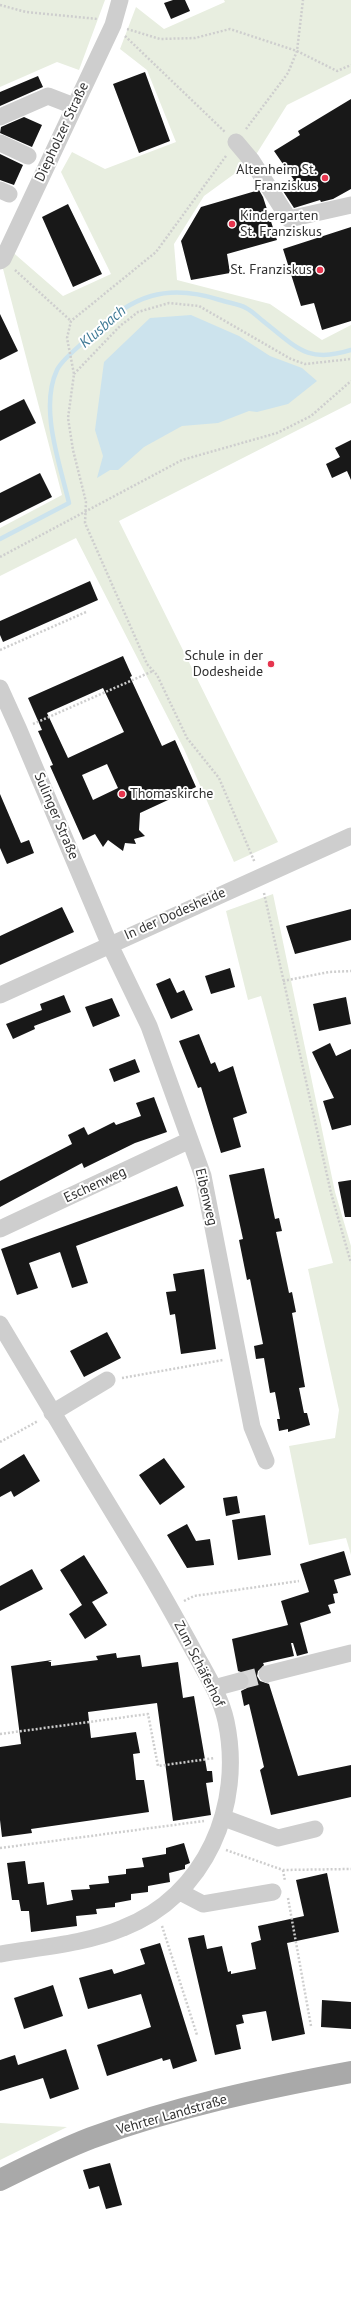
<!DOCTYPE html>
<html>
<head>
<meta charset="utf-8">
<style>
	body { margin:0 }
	canvas { display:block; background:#fff }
</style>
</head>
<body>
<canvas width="351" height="2299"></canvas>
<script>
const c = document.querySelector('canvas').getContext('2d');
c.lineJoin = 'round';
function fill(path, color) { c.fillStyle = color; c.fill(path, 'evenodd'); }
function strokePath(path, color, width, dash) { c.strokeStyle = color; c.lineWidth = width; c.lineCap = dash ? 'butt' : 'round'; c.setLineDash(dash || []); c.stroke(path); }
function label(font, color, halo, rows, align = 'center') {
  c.font = font + ' "PT Sans",sans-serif'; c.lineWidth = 4; c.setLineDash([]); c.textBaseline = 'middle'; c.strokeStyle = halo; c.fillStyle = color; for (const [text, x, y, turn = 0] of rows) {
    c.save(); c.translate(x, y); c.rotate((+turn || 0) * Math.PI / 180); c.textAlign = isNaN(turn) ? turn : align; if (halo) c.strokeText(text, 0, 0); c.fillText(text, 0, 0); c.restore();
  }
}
fill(new Path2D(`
	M0,0H105L79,70L57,62L0,87Z
	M224,0H351V73L287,105L252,161L204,196L174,244L177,280L270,304L322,340L351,325V403L119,521L278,842L234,862L184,749L76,538L0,576V528L62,495L2,265L9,249L63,296L111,274L61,172L72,152L105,169L176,142L147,70L120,49L136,7L164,29L225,2Z
	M273,894L335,1192L351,1246V1555L346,1538L309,1545L289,1446L335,1438L339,1410L308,1269L333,1263L261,996L248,1000L226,911Z
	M0,2123L67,2127L0,2160Z`), '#e8eee0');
fill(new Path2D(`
	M191,315L239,336L270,356L302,368L317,381L288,404L257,412L249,411L218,423L182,426L144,447L118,470H110L97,478L103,456L95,430L104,362L150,318Z`), '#cce3ed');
strokePath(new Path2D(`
	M0,539L69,503C60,464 39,408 57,370C62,359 83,343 93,334C132,295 167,283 220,300C229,303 239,304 246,308C252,311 258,317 263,321C296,347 307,364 351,350`), '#cce3ed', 4.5);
fill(new Path2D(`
	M173,0H185L190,11L171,19L164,3Z
	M145,72L170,141L139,153L113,84Z
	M38,76L43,87L0,106V92Z
	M351,99V189L333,199L321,202L320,200L294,208L281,188L294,180L274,151L300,135L298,131Z
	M24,117L42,125L32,147L0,133L1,127Z
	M0,154L23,165L14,185L0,180Z
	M259,190L263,197L277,240L227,254L230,273L191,280L181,241L201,207Z
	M68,204L102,274L73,287L42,217Z
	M351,227V321L322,330L314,303L301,306L283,249Z
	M0,314L18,351L0,360Z
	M24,399L36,423L0,441V411Z
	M351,440V480L347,471L332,478L326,464L340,457L335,448Z
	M40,473L52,497L0,523V493Z
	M90,581L98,600L3,642L0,635V621Z
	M123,656L132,676L130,677L162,746L175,740L196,787L140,813L139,830L145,836L134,839L136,844L125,843L123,851L108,840L103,847L95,834L83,840L50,766L53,765L38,731L42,730L28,698ZM103,688L124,732L68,758L47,713ZM107,764L118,788L93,800L82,775Z
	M0,794L21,843L29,840L34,853L7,864L0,848Z
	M62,907L74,932L0,965V936Z
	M351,909V940L295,954L286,926Z
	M230,968L235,987L211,994L205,976Z
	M170,978L177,993L184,990L193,1010L171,1019L156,984Z
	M64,995L71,1012L34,1026L35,1029L13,1039L6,1024L42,1010L40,1004Z
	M346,997L351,1024L319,1031L313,1004Z
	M112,998L120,1016L93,1027L85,1007Z
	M199,1034L211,1064L215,1062L219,1072L233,1066L247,1113L233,1118L241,1147L221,1153L201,1087L198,1088L179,1041Z
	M330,1043L336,1056L351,1049V1125L332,1130L323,1101L334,1098L312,1052Z
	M135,1059L140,1072L114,1082L109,1069Z
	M154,1097L167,1132L135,1143L84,1168L82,1163L0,1207V1181L72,1144L68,1135L84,1127L88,1135L114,1122L116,1125L141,1116L136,1103Z
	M264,1168L275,1219L279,1218L282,1231L276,1232L289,1293L292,1292L296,1312L292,1313L305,1387L299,1388L304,1413H307L310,1425L288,1432V1429L279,1431L277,1419H280L275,1392L270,1393L264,1358L256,1359L254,1346L263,1344L250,1279L247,1280L239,1240L243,1239L229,1175Z
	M351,1180V1217H345L338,1182Z
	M177,1186L184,1206L76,1246L88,1283L72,1288L60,1252L29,1263L38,1288L17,1295L1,1249Z
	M204,1269L216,1349L181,1354L175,1314L170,1315L166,1292L176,1291L173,1274Z
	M107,1332L121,1358L84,1377L70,1351Z
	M24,1454L40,1481L14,1497L11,1491L0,1497V1469Z
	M164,1458L185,1487L160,1505L139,1475Z
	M237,1496L240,1513L226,1516L223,1498Z
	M265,1515L271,1555L238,1560L232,1520Z
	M187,1524L196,1541L210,1539L214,1565L187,1568L167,1535Z
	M344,1551L351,1575L334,1580L338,1593L333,1594L335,1603L328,1605L331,1613L300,1623L308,1653L297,1656L293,1643H291L294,1656L263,1663L264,1665L258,1671L257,1676L260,1681L269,1684L298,1776L351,1765V1797L271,1815L260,1770L264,1767L249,1704L244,1706L241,1691L247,1688L250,1679L247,1674L238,1671L232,1639L288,1625L281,1601L309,1592L300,1564Z
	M84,1555L108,1593L92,1602L107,1625L85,1639L69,1614L82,1605L60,1570Z
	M32,1569L43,1589L0,1611V1586Z
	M116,1653L117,1658L140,1655L142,1667L178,1662L183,1698L194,1696L207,1771H212L213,1782L206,1783L211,1815L173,1821L157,1703L88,1712L91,1738L136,1732L140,1753L133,1754L136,1780H144L149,1812L31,1829L32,1833L2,1837L0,1820V1747L21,1744L11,1666L52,1660L48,1662H51V1666L98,1660L96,1656Z
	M184,1843L190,1863L185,1865V1869L169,1873L170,1882L148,1886V1892L131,1894V1900L115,1903V1907L96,1909L97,1914L76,1916L77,1926L31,1932L29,1911H21L19,1900H12L7,1863L25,1861L28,1884L44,1882L47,1905L73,1900L71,1890L90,1889L89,1885L109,1883L108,1876L126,1874V1869L144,1867L142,1858L166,1854V1848Z
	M327,1873L339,1932L287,1943L305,2034L272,2041L266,2011L242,2015L244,2023L236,2025L241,2049L215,2055L188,1938L204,1935L207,1949L222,1946L228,1972L231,1971V1974L256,1969L251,1943L261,1940L258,1926L304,1916L296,1880Z
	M160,1943L197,2061L173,2069L170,2059L163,2061L162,2058L107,2076L97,2045L151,2027L141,1994L88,2009L79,1978L112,1969L114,1974L145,1964L140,1949Z
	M53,1985L63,2016L24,2029L14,1998Z
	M322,2000L351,2002V2029L321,2027Z
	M66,2049L79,2089L50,2099L43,2078L0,2091V2060L15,2055L18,2065Z
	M110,2163L122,2205L106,2209L99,2186L89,2189L83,2170Z`), '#181818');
strokePath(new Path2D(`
	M240,1681L267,1674`), '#d6d6d6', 17, [17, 8]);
strokePath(new Path2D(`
	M0,5L26,12L98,19
	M127,29L160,39L195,38L230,29L297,51L337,71L351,65
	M125,36L225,132
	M246,129L288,73L297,51L303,0
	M226,156L156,252L71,321L67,338L74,374L68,418L73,450L86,502L85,523L147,664L157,675L187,738L219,778L255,863
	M15,270L71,321
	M74,374L120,326L138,312L169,303L199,306L291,359L305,364L351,359
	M0,557L182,460L277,433L311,416L351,381
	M0,650L86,612
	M33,724L153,671
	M264,893L331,1193L351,1263
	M283,981L329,972L351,971
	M122,1378L223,1360
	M0,1442L38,1421
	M184,1601L194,1596L299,1581
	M0,1734L148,1714L158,1766L215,1758
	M0,1848L204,1821
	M226,1850L283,1870L351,1869
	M283,1870L285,1881
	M288,1898L311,2026
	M162,1926L197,2035`), '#cecece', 2.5, [2, 2]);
strokePath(new Path2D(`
	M0,117L48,96L74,106
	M236,142L252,161L289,219L351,205
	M0,143L28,156
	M0,190L9,194
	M0,261L3,259L113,25L120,0
	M0,688L19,730L109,943L149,1026L203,1176L252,1427L266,1461
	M0,995L351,836
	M0,1229L190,1140
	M0,1324C48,1405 96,1485 145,1565C163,1595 180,1626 197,1657C208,1677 221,1698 226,1721C244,1805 206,1896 123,1928C85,1944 41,1947 0,1954
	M52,1413L107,1380
	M267,1674L351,1653
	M214,1688L240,1681
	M224,1818L278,1838L315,1829
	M180,1892L203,1904L273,1892`), '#cecece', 17);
strokePath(new Path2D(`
	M0,2180C30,2165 60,2150 91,2138C175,2107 264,2088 351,2072`), '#a9a9a9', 22);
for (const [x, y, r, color] of [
	[325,178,4,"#e6354e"],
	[232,224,4,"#e6354e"],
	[320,270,4,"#e6354e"],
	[271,664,4,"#e6354e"],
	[122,794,4,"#e6354e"]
]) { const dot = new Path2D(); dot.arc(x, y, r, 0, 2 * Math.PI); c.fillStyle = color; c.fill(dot); strokePath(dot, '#fff', 1.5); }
label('14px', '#313131', '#fff', [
	["Diepholzer Straße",62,132,-65],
	["Sulinger Straße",56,816,67],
	["In der Dodesheide",175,914,-24],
	["Eschenweg",95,1185,-25],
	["Eibenweg",206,1197,77],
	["Zum Schäferhof",199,1664,63],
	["Vehrter Landstraße",172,2115,-16]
]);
label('14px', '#313131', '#fff', [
	["Altenheim St.",317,170],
	["Franziskus",317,186],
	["Kindergarten",240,216,"left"],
	["St. Franziskus",240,232,"left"],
	["St. Franziskus",312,270],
	["Schule in der",263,656],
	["Dodesheide",263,672],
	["Thomaskirche",130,794,"left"]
], 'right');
label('italic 15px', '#3e7995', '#fff', [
	["Klusbach",103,327,-41]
]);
</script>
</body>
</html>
